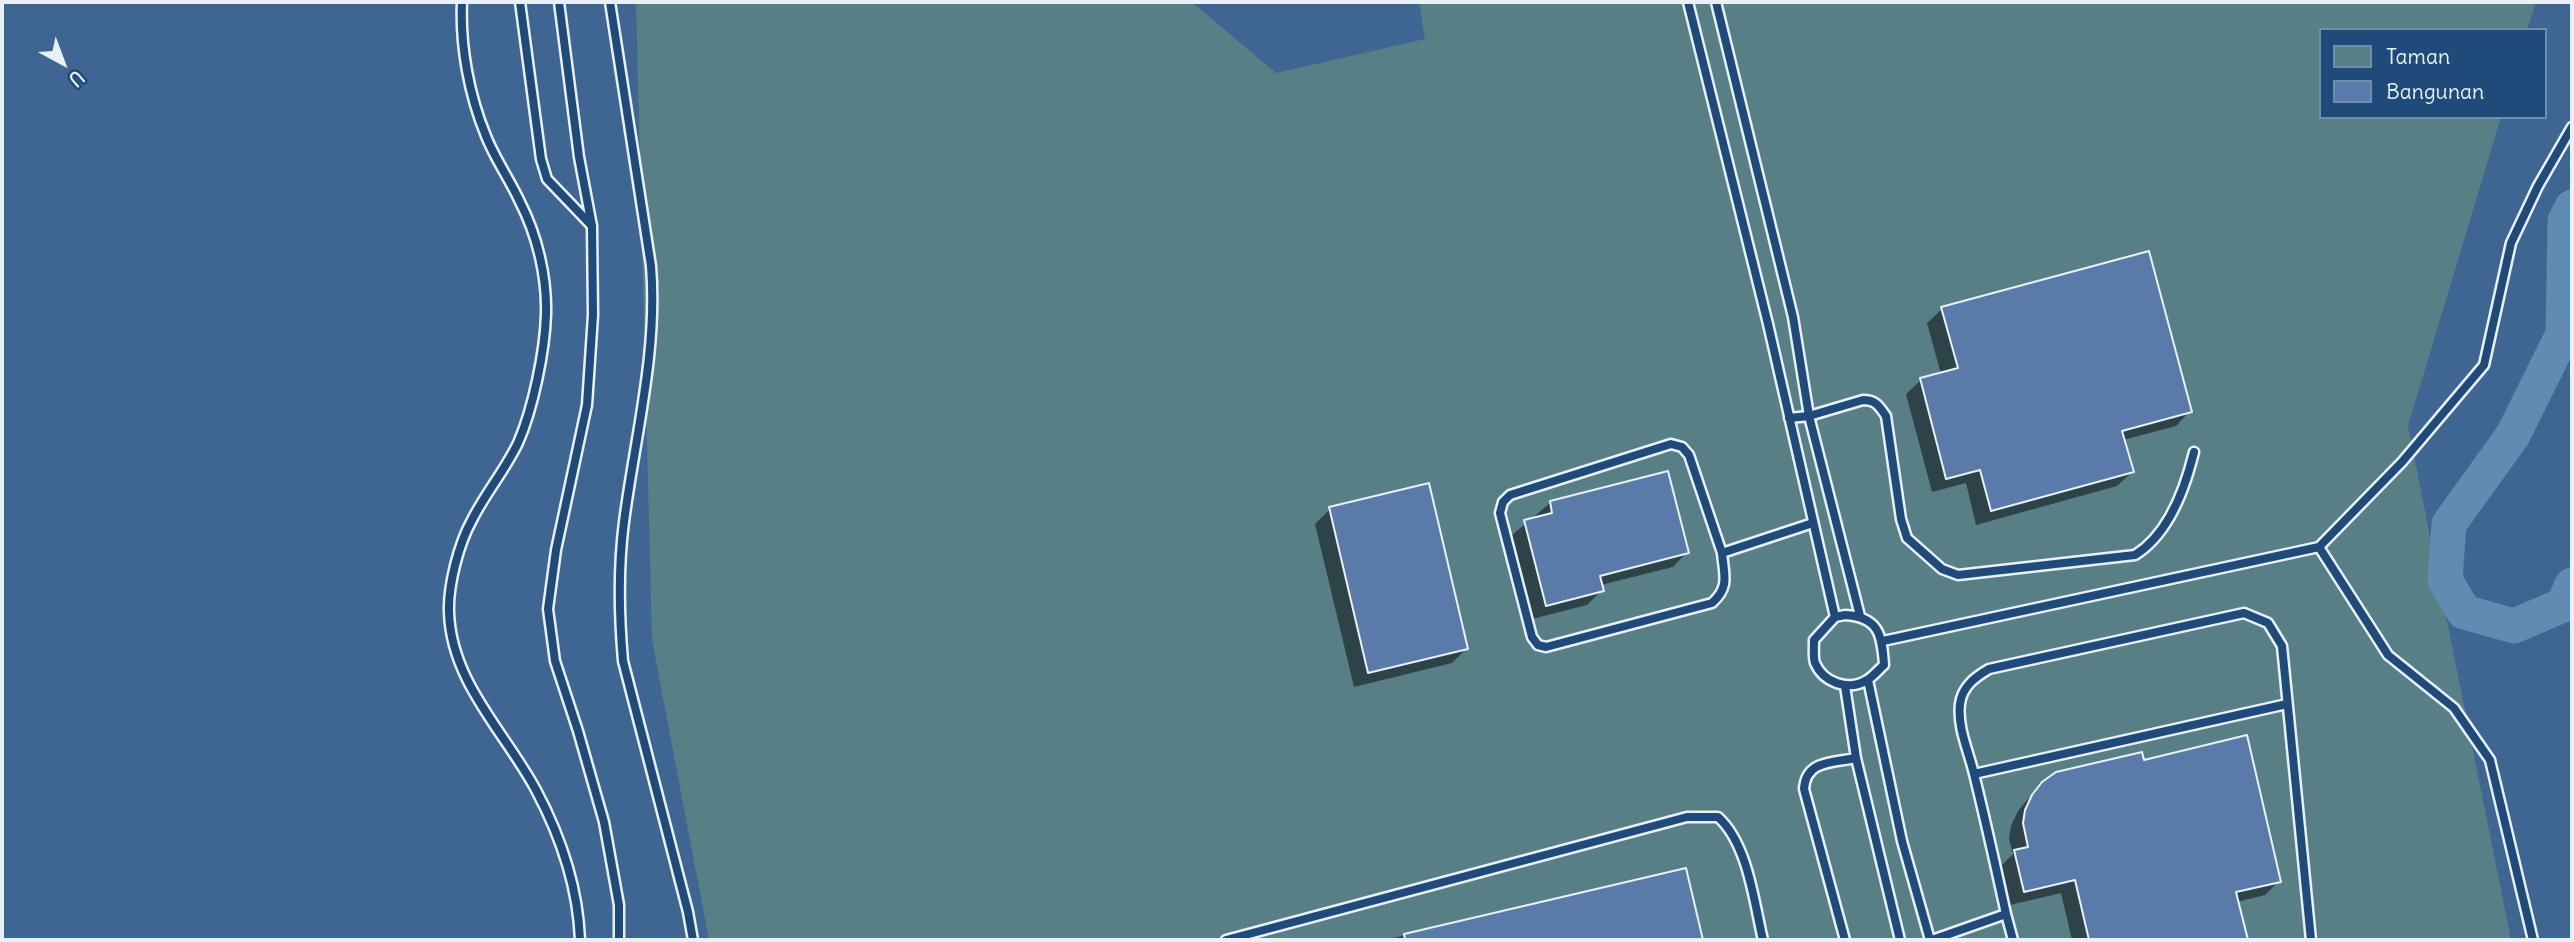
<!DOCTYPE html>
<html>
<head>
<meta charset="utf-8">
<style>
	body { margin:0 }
	#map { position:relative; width:2574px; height:942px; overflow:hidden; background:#2f5787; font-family:Delius,sans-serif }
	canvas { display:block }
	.frame { position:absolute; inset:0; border:4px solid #e8f1f8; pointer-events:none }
	.legend { position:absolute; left:2319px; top:28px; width:228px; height:91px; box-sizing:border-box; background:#1f4a7a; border:2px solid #6f8dac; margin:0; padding:9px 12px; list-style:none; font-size:21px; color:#e8f1f8 }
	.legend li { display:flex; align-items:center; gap:14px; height:35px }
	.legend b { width:35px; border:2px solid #6f8dac }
	.north { position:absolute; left:28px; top:28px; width:70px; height:70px; -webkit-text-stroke:5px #1f4a7a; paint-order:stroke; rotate:139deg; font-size:19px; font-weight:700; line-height:28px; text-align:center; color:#e8f1f8 }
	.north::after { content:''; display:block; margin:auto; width:24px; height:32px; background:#e8f1f8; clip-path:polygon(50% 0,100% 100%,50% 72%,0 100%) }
</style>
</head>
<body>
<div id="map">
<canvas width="2574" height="942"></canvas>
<div class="frame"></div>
<ul class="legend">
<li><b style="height:19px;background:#577f85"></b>Taman</li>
<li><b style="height:19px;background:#5a7ba9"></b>Bangunan</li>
</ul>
<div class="north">U</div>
</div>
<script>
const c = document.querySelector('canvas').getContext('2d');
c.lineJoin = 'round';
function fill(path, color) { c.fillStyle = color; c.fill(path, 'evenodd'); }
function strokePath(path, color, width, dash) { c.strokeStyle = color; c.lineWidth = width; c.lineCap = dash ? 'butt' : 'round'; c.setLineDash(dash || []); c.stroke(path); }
fill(new Path2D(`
	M2,2H2572V940H2ZM2320,30H2544V117H2320Z`), '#3f6593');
fill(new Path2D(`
	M636,2H1192L1276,73L1425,39L1419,2H2536L2527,30H2320V117H2501L2408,426L2511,940H709L652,640Z`), '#577f85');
fill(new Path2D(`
	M1942,309L2190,411L2176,426L2123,440L2132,472L2117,486L1976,525L1966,483L1932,492L1906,394L1921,380L1941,374L1927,323Z
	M1550,503L1687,552L1673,567L1601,585L1602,590L1587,605L1532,619L1511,536Z
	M1330,509L1466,649L1452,663L1354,687L1315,524Z
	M2142,762L2279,881L2265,895L2237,902L2246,940H2072L2061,893L2010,905L2001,866L2013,854L2009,839L2011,826L2018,811L2028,799L2043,784Z
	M1685,870L1701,940H1385Z`), '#0007');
strokePath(new Path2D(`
	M2572,207L2565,221L2563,334L2513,435L2449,524L2445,580L2464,612L2514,626L2563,605L2572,585`), '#628bb2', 35);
const building = new Path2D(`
	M2149,251L2192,412L2122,431L2134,472L1991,511L1980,470L1946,479L1920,378L1958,368L1941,307Z
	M1668,471L1689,553L1600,576L1604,591L1546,606L1524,520L1552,513L1550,501Z
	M1429,483L1468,649L1368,673L1329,507Z
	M2247,735L2281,882L2236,892L2248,940H2089L2075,880L2024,892L2014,850L2028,847L2023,823L2025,810L2032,795L2042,782L2056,772L2142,752L2144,760Z
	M1686,868L1703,940H1405L1404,934Z`);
fill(building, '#5a7ba9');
strokePath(building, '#e8f1f8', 2);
const lane = new Path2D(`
	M462,2C460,46 469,95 486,136C495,159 510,180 520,202C537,235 547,276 546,314C545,351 533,409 518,443C505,470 485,494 472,520C459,543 448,585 449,612C451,682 505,732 536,790C561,837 578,887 580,940
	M520,2L541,159L547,179L592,226
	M559,2L579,157L592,226L593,315L587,405L556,550L548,609L555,661L578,731L604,822L619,905V940
	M610,2L651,266C658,352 635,437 624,522C618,568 619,615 623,661L688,912L693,940
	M1688,2L1768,324L1835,617
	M1716,2L1793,317L1809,416L1860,616
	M1789,418L1809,416L1863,400C1876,400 1879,406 1886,416L1901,519L1907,538L1942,569L1958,575L2135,555C2169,534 2185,489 2194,452
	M2319,547L2388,655L2454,708L2490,760L2533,940
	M1722,553C1724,575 1730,587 1712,603L1546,647L1538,645L1532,637L1500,513L1503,502L1510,495L1671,444L1682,447L1689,455L1722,553L1813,523
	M1845,615C1879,617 1882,635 1884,665C1878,670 1873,677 1867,680C1848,692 1823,682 1815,663C1813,657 1814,647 1814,640L1835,617Z
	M1883,641L2319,547L2402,462L2484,365L2511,243L2538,186L2572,127
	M1868,680L1902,841L1930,940
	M1845,686L1856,758L1900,940
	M1974,774L2287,704
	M2006,914L2013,940
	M1226,940L1687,817H1718C1748,844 1754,902 1763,940
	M1845,940L1804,789C1806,760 1832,763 1856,758
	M1932,940L2006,914C1996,868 1986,823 1975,778C1970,754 1957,729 1960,704C1962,687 1975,677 1989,669L2244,613L2268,623L2282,646L2311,940`);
strokePath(lane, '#e8f1f8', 13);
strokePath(lane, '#1f4a7a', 8);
</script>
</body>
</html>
